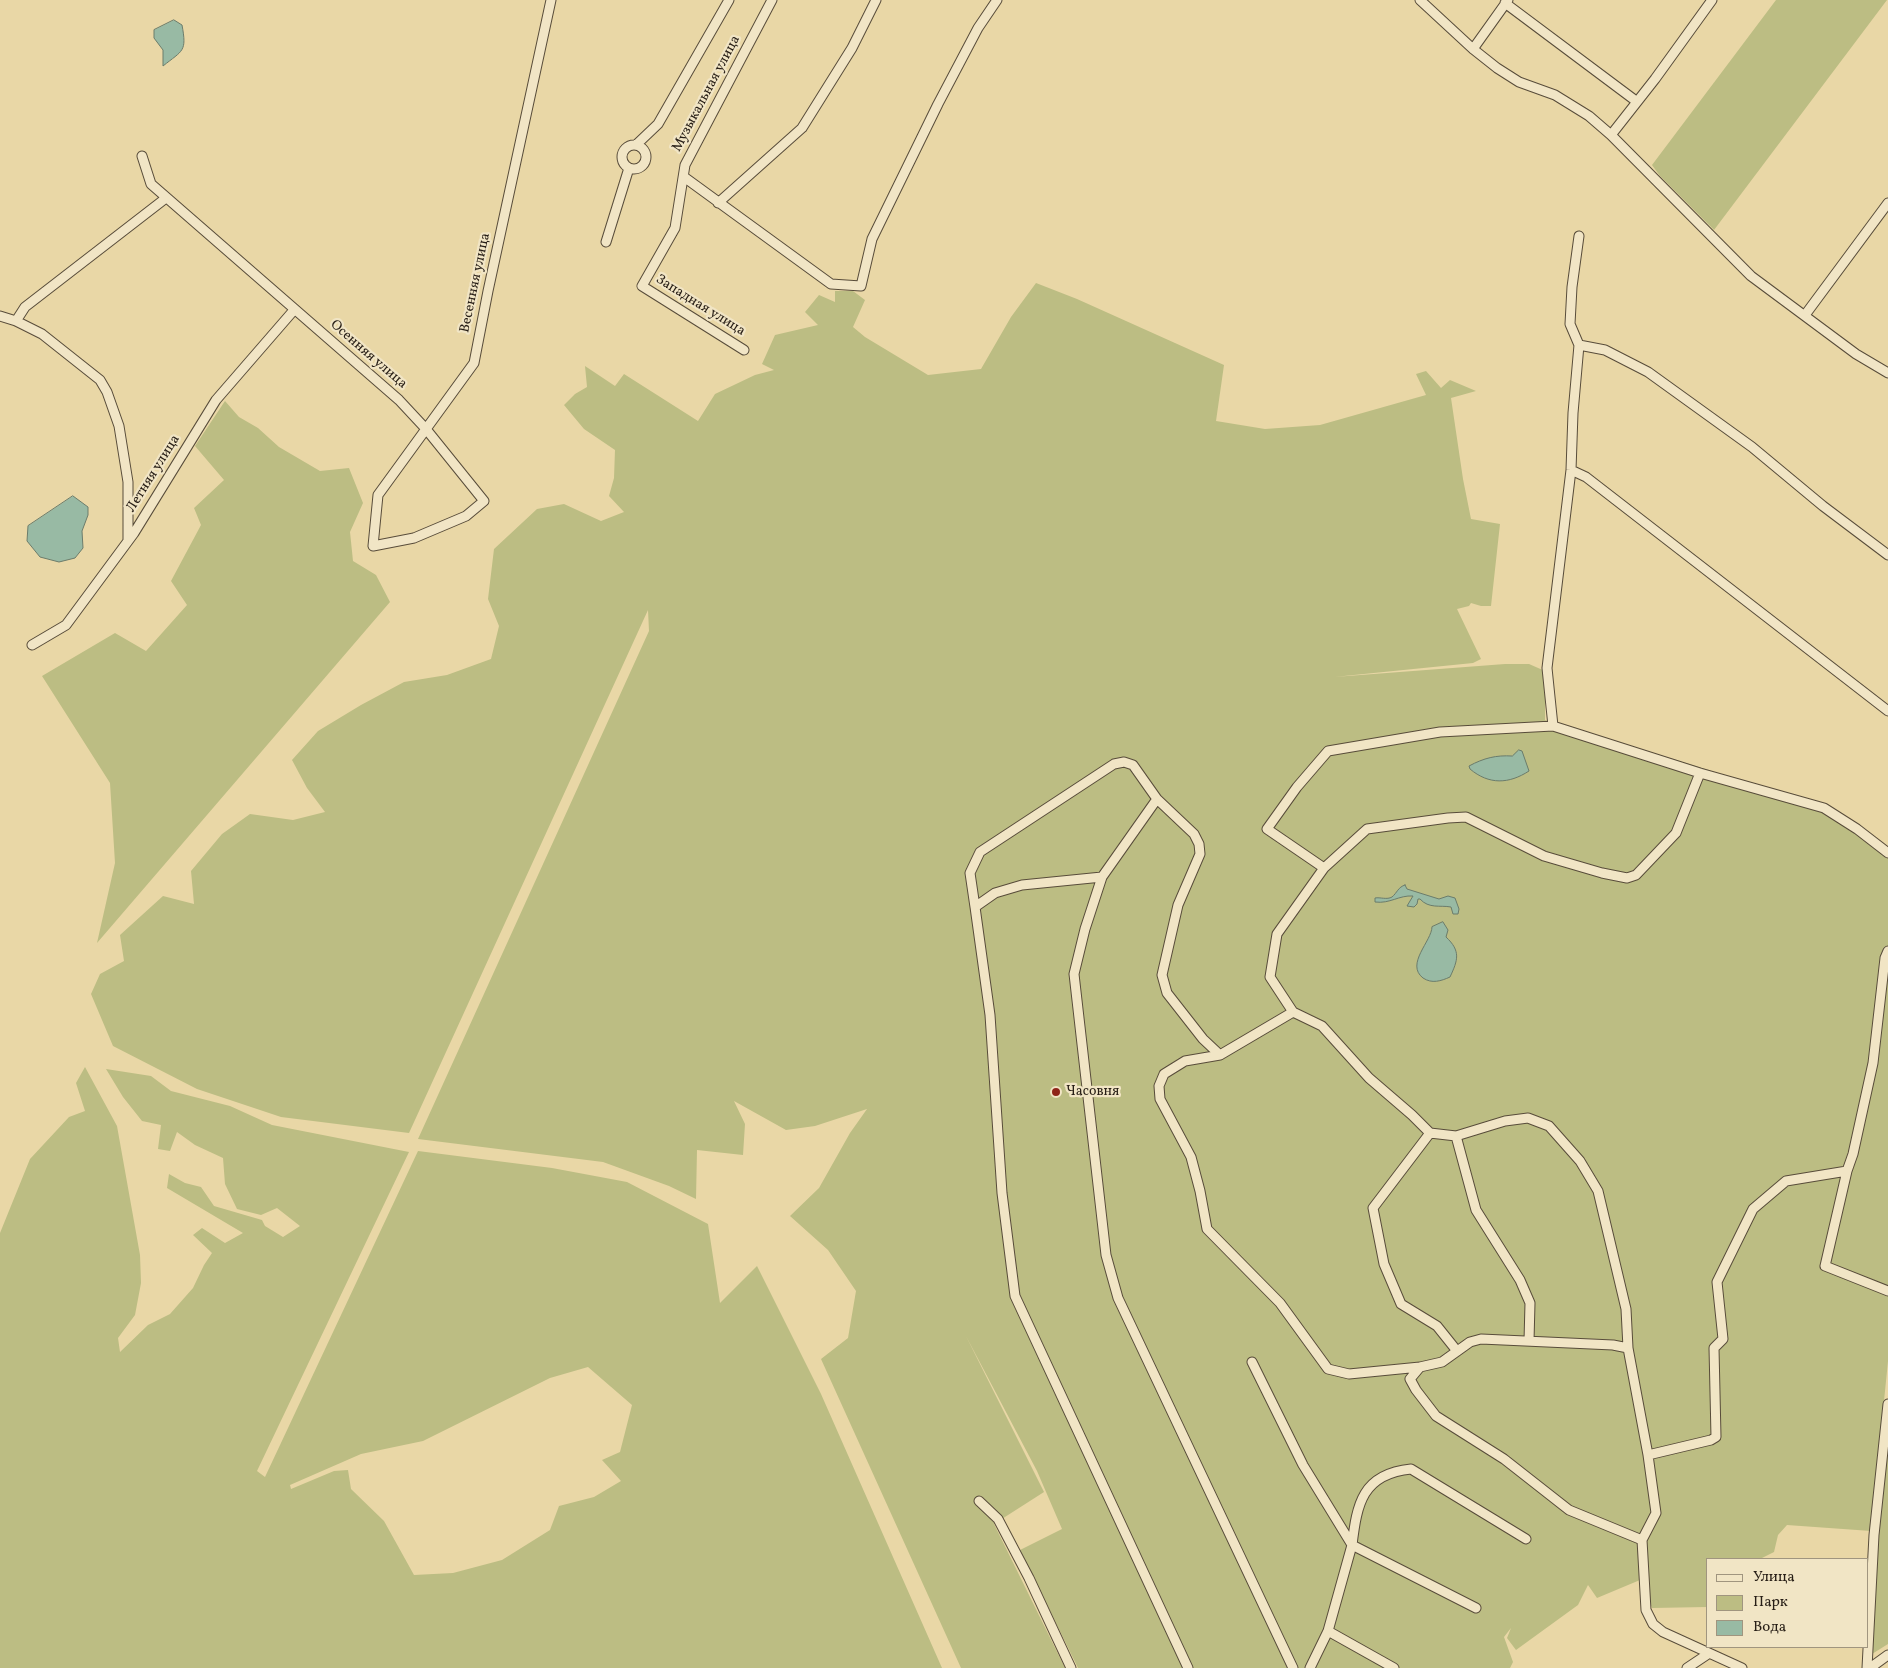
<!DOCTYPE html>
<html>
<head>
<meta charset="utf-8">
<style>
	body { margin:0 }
	#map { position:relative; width:1888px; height:1668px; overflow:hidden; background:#e9d7a6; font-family:Vollkorn,serif }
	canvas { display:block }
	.legend { position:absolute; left:1706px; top:1558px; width:162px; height:90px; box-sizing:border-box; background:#f1e5c5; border:1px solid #a0957f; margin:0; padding:6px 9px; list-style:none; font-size:15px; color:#271e16 }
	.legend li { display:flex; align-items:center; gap:10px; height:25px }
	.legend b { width:25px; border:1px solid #a0957f }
</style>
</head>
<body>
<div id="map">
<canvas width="1888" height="1668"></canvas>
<ul class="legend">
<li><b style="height:6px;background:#f1e5c5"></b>Улица</li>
<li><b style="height:14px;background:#bcbd83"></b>Парк</li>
<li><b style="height:14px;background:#98baa4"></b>Вода</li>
</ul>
</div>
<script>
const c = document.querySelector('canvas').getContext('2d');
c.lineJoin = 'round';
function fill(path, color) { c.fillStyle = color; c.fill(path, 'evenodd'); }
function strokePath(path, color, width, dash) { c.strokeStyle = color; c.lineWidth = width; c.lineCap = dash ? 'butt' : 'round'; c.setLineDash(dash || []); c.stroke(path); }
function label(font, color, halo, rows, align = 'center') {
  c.font = font + ' Vollkorn,serif'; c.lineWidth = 4.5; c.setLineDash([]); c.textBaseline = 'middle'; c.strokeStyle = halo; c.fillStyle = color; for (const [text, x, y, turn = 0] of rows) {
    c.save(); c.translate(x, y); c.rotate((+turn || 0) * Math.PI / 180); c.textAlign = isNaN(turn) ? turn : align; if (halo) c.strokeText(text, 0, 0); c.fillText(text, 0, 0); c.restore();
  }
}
fill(new Path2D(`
	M1776,0H1887L1714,230L1660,176L1652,165Z
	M1036,283L1077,299L1224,365L1216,421L1265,429L1320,425L1426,395L1416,374L1426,371L1441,388L1450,380L1476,391L1451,398L1463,479L1471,519L1500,524L1491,606H1481L1471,603L1469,606L1457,609L1481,659L1473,663L1334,677L1505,664H1529L1545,671V720L1696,766L1821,807L1888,855V1361L1871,1531L1787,1525L1778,1535L1774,1552L1760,1559H1707V1607L1652,1608L1640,1580L1597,1598L1588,1585L1578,1605L1516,1650L1507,1638L1511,1628L1504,1637L1513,1662L1510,1668H1078L1020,1550L1062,1529L1037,1471L966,1336L1044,1492L994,1524L1065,1668H961L821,1359L848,1338L856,1291L828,1250L790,1216L819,1188L850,1133L867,1109L815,1126L786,1130L734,1101L745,1124L743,1155L697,1150L696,1199L669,1186L603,1162L418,1139L649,631L648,610L409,1133L281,1117L197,1089L113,1046L91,994L100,974L124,961L120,935L163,896L194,904L191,871L222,834L250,814L293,820L325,812L307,788L292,760L318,731L361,705L404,682L447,675L491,659L499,626L488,599L494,549L537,509L564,504L601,521L624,512L609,496L614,478L615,450L584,429L564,405L575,394L587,387L585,366L615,386L624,374L698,421L715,394L755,375L774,370L762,364L775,335L818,325L805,312L819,295L835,302V291H853L865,300L853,327L865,337L928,375L981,369L1011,317Z
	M225,401L239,417L258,428L279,447L320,471L349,468L363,503L350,532L353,561L376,575L390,602L97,943L115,863L110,783L42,676L115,633L146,651L187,605L171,581L201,525L194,508L224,480L195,446Z
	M85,1067L117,1126L140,1255L141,1283L135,1315L118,1338L120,1352L148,1325L170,1314L193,1288L204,1265L212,1253L193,1235L202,1228L225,1243L243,1233L167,1188L169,1174L185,1183L201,1187L214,1206L262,1220L265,1226L283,1237L300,1226L277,1208L261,1215L237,1209L225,1184L223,1158L195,1145L177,1132L170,1151L158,1149L161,1125L142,1121L123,1097L106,1069L151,1076L171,1091L230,1106L272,1125L409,1152L257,1471L265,1477L418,1151L552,1168L627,1182L708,1224L720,1303L757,1266L821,1394L942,1668H0V1233L30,1159L69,1117L85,1111L76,1083ZM588,1367L632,1405L620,1452L602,1460L621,1481L594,1497L559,1506L550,1530L502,1560L453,1573L414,1575L384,1521L351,1489L348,1470L334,1471L291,1489L290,1485L361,1454L423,1441L550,1378Z
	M1888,1448V1644L1872,1654L1879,1525Z`), '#bcbd83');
const water = new Path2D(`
	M174,20L182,25C187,52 183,50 163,66V50L154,38V30Z
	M73,496L88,507V515L82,531L83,548L75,558L59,562L40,557L27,541L28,526Z
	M1519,750L1522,751L1529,771C1509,784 1489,785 1470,769L1469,766C1484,758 1496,755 1512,756Z
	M1405,885L1407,889L1439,899L1448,896L1455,898L1459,909L1458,914H1453L1451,907C1440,905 1429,909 1420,899H1418L1417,904L1414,907L1407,906L1413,896C1399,895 1390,904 1375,902V898C1380,897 1387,900 1392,897C1397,893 1398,887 1405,885Z
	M1443,922L1448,930L1446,937C1461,951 1458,960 1450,977C1441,981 1432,984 1423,978C1405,964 1432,941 1432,927Z`);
fill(water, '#98baa4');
strokePath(water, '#6b7c6b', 1);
const minor = new Path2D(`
	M1420,0L1473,49L1497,68L1519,82L1555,95L1589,116L1611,135L1751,276L1856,354L1888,373
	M1505,3L1636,101
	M1473,49L1508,0
	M1611,135L1655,79L1712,0
	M637,144L658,124L729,0
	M622 157a12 12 0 1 1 24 0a12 12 0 1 1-24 0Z
	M142,156L151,184L399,400L426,429L484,501L466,516L414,538L373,546L378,495L474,363L488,291L551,0
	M684,177L831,284L861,286L872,239L938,104L978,28L997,0
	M718,203L802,128L852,48L876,0
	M606,242L629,168
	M1805,315L1888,203
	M0,316L16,321L42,334L100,380L107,392L119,426L128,482V541
	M16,321L25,307L166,198
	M1579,345L1605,350L1648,372L1752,447L1823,506L1888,555
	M744,350L642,286L675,228L685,165L772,0
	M1571,470L1586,477L1888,711
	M32,645L66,625L134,533L216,400L294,310
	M1553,726L1547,668L1571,470L1573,413L1579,345L1570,324L1572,287L1579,236
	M1157,799L1102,877L1085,929L1074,974L1106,1255L1118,1298L1293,1668
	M1324,868L1267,829L1297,787L1328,751L1440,732L1553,726L1700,773L1824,808L1857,829L1888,853
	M1102,877L1022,885L995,893L975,907L990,1015L1002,1193L1015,1296L1188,1668
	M975,907L970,873L980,852L1114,764L1124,762L1133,765L1157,799L1194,834L1199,844L1200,854L1178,905L1162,975L1167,993L1203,1039L1220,1055
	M1888,951L1885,958L1873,1063L1853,1154L1847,1171L1825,1266L1888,1291
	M1293,1012L1220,1055L1185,1061L1164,1074L1159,1086L1160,1099L1191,1157L1200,1191L1207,1229L1280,1303L1328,1369L1349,1374L1420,1367L1410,1379L1416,1390L1436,1416L1504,1459L1569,1510L1642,1540L1646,1610L1653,1624L1663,1632L1742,1668
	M1430,1133L1373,1208L1384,1264L1401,1304L1437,1326L1457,1351
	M1456,1136L1476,1210L1520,1280L1530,1303L1529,1341
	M1252,1362L1303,1465L1352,1545L1328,1631L1310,1668
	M1420,1367L1442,1362L1470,1342L1481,1339L1613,1345L1628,1348
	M1648,1455L1711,1440L1716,1437L1714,1348L1723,1339L1717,1282L1753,1209L1786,1181L1847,1171
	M979,1501L998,1519L1029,1578L1071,1668
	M1642,1540L1656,1513L1648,1455L1628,1348L1626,1309L1598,1191L1580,1161L1549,1126L1528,1118L1505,1121L1456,1136L1430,1133L1412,1115L1369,1078L1322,1026L1293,1012L1270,977L1277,934L1324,868L1367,829L1448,818L1466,817L1544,856L1602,873L1627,878L1636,875L1676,833L1700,773
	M1476,1608L1352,1545C1357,1504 1362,1474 1411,1469L1526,1539
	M1328,1631L1394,1668
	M1687,1668L1708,1654
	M1867,1668L1874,1535L1888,1404
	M1870,1668L1888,1655`);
strokePath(minor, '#584c3a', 11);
strokePath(minor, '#f1e5c5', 9);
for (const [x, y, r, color] of [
	[1056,1092,5,"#8f2418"]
]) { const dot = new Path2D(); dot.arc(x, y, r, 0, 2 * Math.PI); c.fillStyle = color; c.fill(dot); strokePath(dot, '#f1e5c5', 2); }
label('14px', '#271e16', '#f1e5c5', [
	["Музыкальная улица",707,94,-62],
	["Весенняя улица",476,283,-78],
	["Западная улица",700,306,32],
	["Осенняя улица",368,355,41],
	["Летняя улица",154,474,-58]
]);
label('14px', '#271e16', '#f1e5c5', [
	["Часовня",1066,1092]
], 'left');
</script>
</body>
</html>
